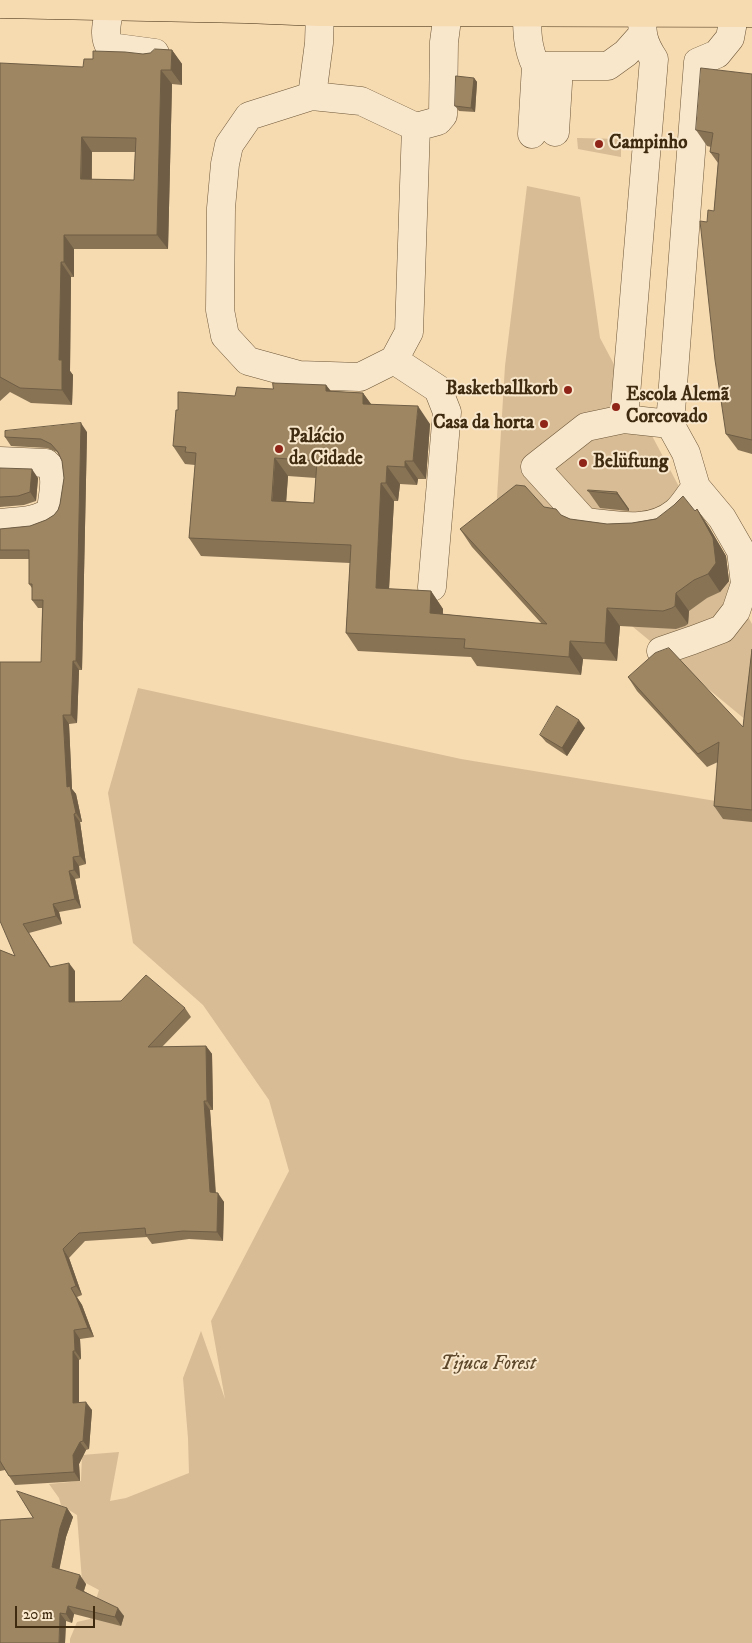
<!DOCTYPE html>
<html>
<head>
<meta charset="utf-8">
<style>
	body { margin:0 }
	#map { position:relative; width:752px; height:1643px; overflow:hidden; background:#f6dab0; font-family:"IM FELL DW Pica",serif }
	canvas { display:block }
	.scale { position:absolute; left:15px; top:1606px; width:80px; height:22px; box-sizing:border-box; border:2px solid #3f2b10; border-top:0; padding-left:6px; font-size:15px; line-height:18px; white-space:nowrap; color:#3f2b10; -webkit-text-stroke:4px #f9e7cc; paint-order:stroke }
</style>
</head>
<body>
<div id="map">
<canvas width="752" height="1643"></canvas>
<div class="scale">20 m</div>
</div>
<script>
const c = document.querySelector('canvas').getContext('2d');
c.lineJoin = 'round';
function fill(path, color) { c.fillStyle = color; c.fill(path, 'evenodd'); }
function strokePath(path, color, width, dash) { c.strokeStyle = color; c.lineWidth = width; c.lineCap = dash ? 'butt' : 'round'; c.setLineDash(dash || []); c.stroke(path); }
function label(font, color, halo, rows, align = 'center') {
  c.font = font + ' "IM FELL DW Pica",serif'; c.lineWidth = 4; c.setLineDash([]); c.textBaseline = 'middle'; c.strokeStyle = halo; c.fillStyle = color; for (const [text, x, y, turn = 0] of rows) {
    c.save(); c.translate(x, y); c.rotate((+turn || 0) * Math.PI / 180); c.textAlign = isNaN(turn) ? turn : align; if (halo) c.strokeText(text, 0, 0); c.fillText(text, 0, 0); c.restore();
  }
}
fill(new Path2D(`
	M577,138L621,139V157L578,149Z
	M527,186L580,197L600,338L752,624V725L496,514L505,366Z
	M138,688L461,759L752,807V1643H70V1639L77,1622L90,1619L99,1590L82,1581L77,1515L61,1505L59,1498L49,1484L81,1481L82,1455L119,1452L110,1501L126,1498L189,1473L188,1438L183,1378L201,1331L225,1399L211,1321L289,1171L269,1100L203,1005L133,943L108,793Z`), '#d7bc95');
const minor = new Path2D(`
	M110,6C108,19 102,36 110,47L155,53
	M527,11C527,31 527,48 536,66H608L626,53L642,35
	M642,12C642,33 642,41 654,59L624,419L670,424L698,62L717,54L730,38L737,0
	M312,96L361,101L416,127L409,332L394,360L360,377L299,375L248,361L225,336L220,310L221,208L225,164L229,145L249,116Z
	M312,96L319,43L320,12
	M416,127L438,121L443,115L444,42L448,12
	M555,132L559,67
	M532,134L536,66
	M394,360L438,389L447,412L432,587
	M624,419L586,427L535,467L585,522C616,525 649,534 676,512C684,505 689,495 696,487L686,453L670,424
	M0,461L46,463C60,474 52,495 51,511C36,522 18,521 0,523
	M661,651L693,640L722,629L736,611L745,584L741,551L722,518L696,487`);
const major = new Path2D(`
	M0,4L245,9L320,12L752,13`);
strokePath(minor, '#6d5738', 29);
strokePath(major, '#3f2b10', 29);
strokePath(minor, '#f9e7cc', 28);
strokePath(major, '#f6dab0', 28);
fill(new Path2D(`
	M172,50L182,64V85L172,84L168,249H74V277H71L70,371L73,375L72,405L31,403L10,392L0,401V64L83,67L93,59L143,54ZM92,152H135L134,180L92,179Z
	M752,74V454L738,450L726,434L707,222L714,211L718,163L710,152L711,147L707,146L696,130Z
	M474,78L477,82L475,112L459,111L455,106Z
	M326,385L331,391L363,393L371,404L430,424L426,479H418L417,485L400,484L398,501H394L389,589L431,591L443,609V614L542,624L472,547L460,529L544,507L570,519L607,524L632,523L695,511L697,509L709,527L726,556L729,581L720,592L707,598L689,611L688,624L685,626L676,629L620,626L617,661L583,659L581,675L477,666L471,657L358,651L346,633L350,563L201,556L189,538L195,465L185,464L173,446L235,396ZM288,476L316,478L314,503L286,501Z
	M87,432L82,670H79L77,723L69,724L72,789L76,794L82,822H80L86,864L79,866L80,878L75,879L81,908L59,912L62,924L29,933L51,967L75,971V1002L185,1008L191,1017L162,1047L206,1046L212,1054L213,1110H210L216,1193L224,1202L223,1241L189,1239L152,1244L147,1237L85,1241L69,1258L82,1295L77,1297L82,1305L94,1337L80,1339L81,1359L79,1360V1403L92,1410L89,1449L86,1450L79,1464L80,1481L15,1485L5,1470L0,1471V950L15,956L41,662L42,608H38L32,600V588L29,584V559H0V529L30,526L46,520L54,515L58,510L60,504L64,478L62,461L57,452L47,448L11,446L5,437Z
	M0,468L38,478L36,501L24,505L0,507Z
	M588,491L617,492L629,509V511L600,508Z
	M752,649V822L723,819L714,806L718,762L707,767L637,691L628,677L743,727Z
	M585,728L567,756L546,742L540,735Z
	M67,1508L73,1517L66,1537L59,1569L86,1584L84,1591L124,1616L121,1626L74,1614L72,1623L66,1621L65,1643L33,1518Z`), '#887355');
fill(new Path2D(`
	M172,50L182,64V85L171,70Z
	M161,70L172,84L168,249L157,235Z
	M474,78L477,82L475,112L471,108Z
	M82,137L92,152L91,193L81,179Z
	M64,235L74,249V277L64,262Z
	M61,262L71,277L70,371L73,375L72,405L62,390L59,360Z
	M326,385L339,403L326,391Z
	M363,393L376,411L363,404Z
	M418,406L430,424L426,479L413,461Z
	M81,423L87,432L82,670L76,661Z
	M275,458L288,476L285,519L272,501Z
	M405,461L418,479L417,485L405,467Z
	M387,466L400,484L398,501L386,483Z
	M32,469L38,478L36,501L30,492Z
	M381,483L394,501L388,606L376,588Z
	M617,492L629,509V511L617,494Z
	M697,509L709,527L726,556L729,581L720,592L708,574Z
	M431,591L443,609L442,631L430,613Z
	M676,593L689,611L688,624L675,606Z
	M607,608L620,626L617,661L605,643Z
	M570,641L583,659L581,675L569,657Z
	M73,661L79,670L77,723L71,715Z
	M63,715L69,724L72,789L76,794L82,822L76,813L67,787Z
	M579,720L585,728L567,756L562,748Z
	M74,814L80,822L86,864L80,856Z
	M73,857L79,866L80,878L74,870Z
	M69,871L75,879L81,908L75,899Z
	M53,904L59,912L62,924L56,916Z
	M69,963L75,971V1011L69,1002Z
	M206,1046L212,1054L213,1110L207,1101Z
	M204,1101L210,1110L216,1201L210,1192Z
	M218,1193L224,1202L223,1241L217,1232Z
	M63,1249L69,1258L82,1295L76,1286Z
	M71,1288L82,1305L94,1337L88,1328Z
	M74,1330L80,1339L81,1359L75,1351Z
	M73,1351L79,1360V1412L73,1403Z
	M86,1402L92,1410L89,1449L83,1441Z
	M80,1442L86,1450L79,1464L80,1481L74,1472L73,1455Z
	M67,1508L73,1517L66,1537L58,1576L52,1567L60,1528Z
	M80,1575L86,1584L82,1596L76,1588Z
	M68,1606L74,1614L72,1623L66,1614Z
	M118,1608L124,1616L121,1626L115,1617Z
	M60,1613L66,1621L65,1643H59Z`), '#6f5e45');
const building = new Path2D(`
	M155,49L172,50L171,70H161L157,235H64V262H61L59,360H62V390L20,388L0,377V63L83,67L84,59H93V51L125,52L143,54L150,53ZM82,137L136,138L134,180L81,179Z
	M701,68L752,74V440L726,434L715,360L700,221L707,222L708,210L714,211L719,154L710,152L713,133L696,130Z
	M456,76L474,78L471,108L455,106Z
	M273,383L326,385V391L363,393V404L418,406L413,461H405V467L387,466L386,483H381L376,588L431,591L430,613L547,624L460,529L516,485L525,486L544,507L556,509L561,515L570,519L607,524L632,523L656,519L674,505L683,496L695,511L697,509L713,538L716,563L708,574L694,580L676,593L675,606L672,608L663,611L607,608L605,643L570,641L569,657L464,648L465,639L346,633L351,545L189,538L196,453L185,452L186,447L173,446L176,410H178V392L235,396L237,387L273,389ZM275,458L317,461L314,503L272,501Z
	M81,423L76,661H73L71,715H63L67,787L70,786L76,813L74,814L80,856L73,857L74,870L69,871L75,899L53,904L56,916L23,924L50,967L69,963V1002L121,1001L146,975L185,1008L148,1047L206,1046L207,1101H204L210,1192L218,1193L217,1232L183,1231L146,1235L145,1228L79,1233L63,1249L76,1286L71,1288L76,1297L88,1328L74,1330L75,1351H73V1403L86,1402L83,1441L80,1442L73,1455L74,1472L9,1476L0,1461V950L15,956L0,921V662H41L43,600H32V584H29V550H0V529L30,526L46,520L54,515L58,510L60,504L64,478L62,461L58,452L51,444L41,439L5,437V431Z
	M0,468L32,469L30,492L18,496L0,497Z
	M588,490L617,492V494L588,491Z
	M669,648L743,727L752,649V810L714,806L719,742L698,754L628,677L655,653Z
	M557,706L579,720L562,748L540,735Z
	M17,1491L67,1508L60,1528L52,1567L80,1575L76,1588L118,1608L115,1617L68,1606L66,1614L60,1613L59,1643H0V1520L33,1518Z`);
fill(building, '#9e8663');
strokePath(building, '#6f5e45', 1);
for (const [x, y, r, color] of [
	[599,144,5,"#8f2418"],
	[568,390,5,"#8f2418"],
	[616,407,5,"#8f2418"],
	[544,424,5,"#8f2418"],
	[279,449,5,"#8f2418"],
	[583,463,5,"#8f2418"]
]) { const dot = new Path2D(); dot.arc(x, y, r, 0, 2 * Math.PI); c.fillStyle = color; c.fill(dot); strokePath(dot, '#f9e7cc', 2); }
label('bold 19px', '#3f2b10', '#f9e7cc', [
	["Campinho",609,144],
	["Basketballkorb",558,390,"right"],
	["Escola Alemã",626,396],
	["Corcovado",626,418],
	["Casa da horta",534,424,"right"],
	["Palácio",289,438],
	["da Cidade",289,460],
	["Belüftung",593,463]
], 'left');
label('italic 19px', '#5d482b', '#f9e7cc', [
	["Tijuca Forest",488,1365]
]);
</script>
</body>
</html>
